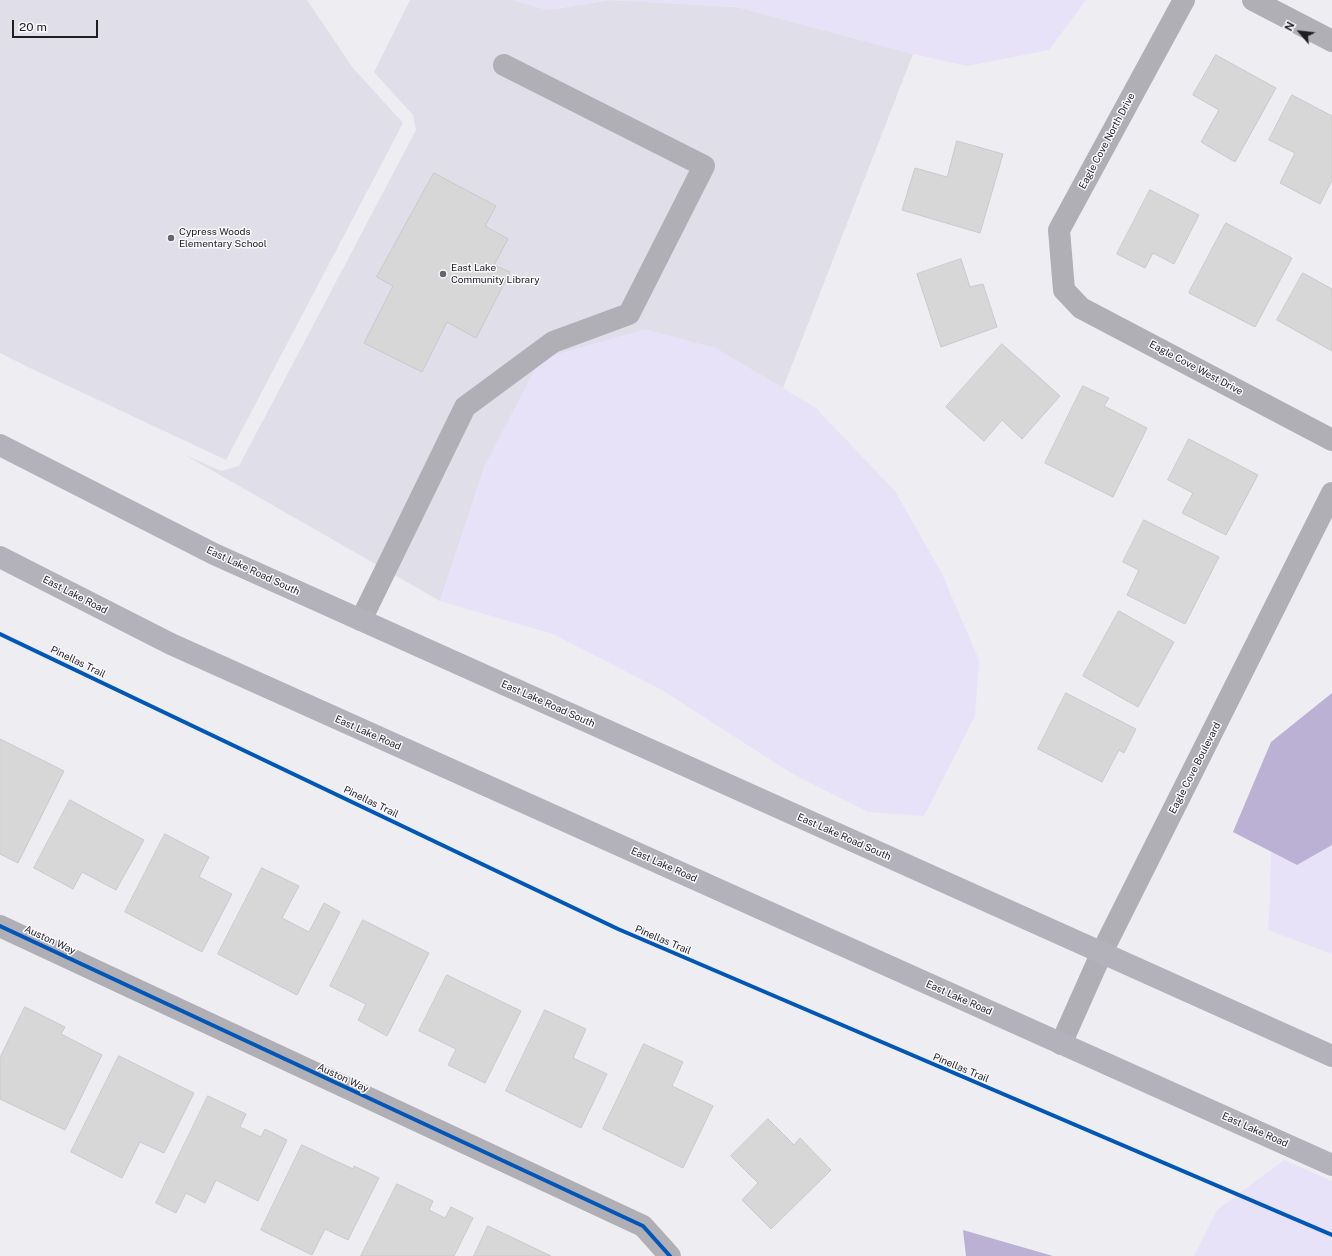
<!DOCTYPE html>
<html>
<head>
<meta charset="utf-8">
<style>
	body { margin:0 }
	#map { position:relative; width:1332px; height:1256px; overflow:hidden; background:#eeedf2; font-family:"Public Sans",sans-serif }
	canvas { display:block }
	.north { position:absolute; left:1280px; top:12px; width:40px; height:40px; -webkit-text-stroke:3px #faf9fe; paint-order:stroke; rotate:298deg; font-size:11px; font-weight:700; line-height:16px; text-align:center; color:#1f1e21 }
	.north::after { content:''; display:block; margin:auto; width:14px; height:18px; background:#1f1e21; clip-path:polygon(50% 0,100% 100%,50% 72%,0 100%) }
	.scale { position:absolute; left:12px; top:20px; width:86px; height:18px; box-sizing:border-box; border:2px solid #1f1e21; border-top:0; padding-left:5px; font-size:12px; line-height:14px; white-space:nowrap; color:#1f1e21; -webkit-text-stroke:3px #faf9fe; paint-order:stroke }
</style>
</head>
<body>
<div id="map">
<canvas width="1332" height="1256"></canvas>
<div class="north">N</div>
<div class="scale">20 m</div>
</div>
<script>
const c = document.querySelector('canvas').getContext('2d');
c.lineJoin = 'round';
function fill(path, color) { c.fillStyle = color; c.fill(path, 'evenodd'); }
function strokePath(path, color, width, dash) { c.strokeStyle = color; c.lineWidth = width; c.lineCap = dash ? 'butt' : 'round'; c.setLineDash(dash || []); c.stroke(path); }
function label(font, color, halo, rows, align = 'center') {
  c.font = font + ' "Public Sans",sans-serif'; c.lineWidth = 3; c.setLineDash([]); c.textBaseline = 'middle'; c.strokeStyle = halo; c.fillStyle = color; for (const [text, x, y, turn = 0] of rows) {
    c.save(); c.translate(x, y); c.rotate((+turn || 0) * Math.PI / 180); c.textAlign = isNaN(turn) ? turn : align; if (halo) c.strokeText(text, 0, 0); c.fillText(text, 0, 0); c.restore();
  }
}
fill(new Path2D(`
	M0,0H307L353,68L403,123L226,460L30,368L0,353Z
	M410,0H513L548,10L610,0L737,7L913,54L783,388L716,349L485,465L440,601L185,455L221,471L239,466L416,130L413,115L374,72Z`), '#e0dee8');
fill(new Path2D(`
	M513,0H1086L1049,50L967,66L909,53L737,7L610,0L548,10Z
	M645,329L716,348L816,408L895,491L942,574L979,660L975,716L924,816L868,812L791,773L662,690L553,634L440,601L485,465L540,359Z
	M1332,845V954L1268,930L1270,902L1271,852L1297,865Z
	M1284,1160L1332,1181V1256H1194L1217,1210Z`), '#e7e2f8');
fill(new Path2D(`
	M1332,693V845L1297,865L1233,832L1271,742Z
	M963,1230L1053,1256H966Z`), '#bab1d4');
const building = new Path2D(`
	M1216,55L1276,88L1235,162L1201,142L1219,110L1193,95Z
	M1292,95L1332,116V180L1320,204L1280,183L1295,153L1269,140Z
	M957,141L1003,154L980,233L902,210L915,168L947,177Z
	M434,173L496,206L485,226L508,239L494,265L510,272L476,338L447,322L422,372L364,343L393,286L377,277Z
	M1150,190L1199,215L1174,264L1153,253L1145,268L1117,254Z
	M1226,223L1292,258L1255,327L1189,293Z
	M961,259L970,287L983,284L997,327L941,347L917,274Z
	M1303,273L1332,289V351L1277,320Z
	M1002,344L1060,396L1022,439L1002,420L984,441L946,407Z
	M1083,386L1109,398L1104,406L1147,428L1113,497L1045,463Z
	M1189,439L1258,475L1226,535L1182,513L1193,493L1168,480Z
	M1144,520L1219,557L1185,624L1127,595L1139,570L1123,562Z
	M1119,611L1174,642L1138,707L1083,676Z
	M1066,693L1136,729L1124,753L1119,750L1102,782L1038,749Z
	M0,739L64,771L18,863L0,854Z
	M70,800L144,840L116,890L82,872L73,889L34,868Z
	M165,834L209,857L199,877L232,894L202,952L125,912Z
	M262,868L299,886L282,918L309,932L324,903L340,912L297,995L218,954Z
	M363,920L429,953L387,1036L358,1020L366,1004L330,986Z
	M447,975L521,1011L485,1083L448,1065L456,1049L419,1031Z
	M25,1007L65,1027L61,1034L102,1055L65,1130L0,1099V1058Z
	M545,1010L586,1029L573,1058L607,1074L581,1128L506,1091Z
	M644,1044L683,1062L672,1086L713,1106L683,1168L603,1129Z
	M119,1056L194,1093L164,1153L140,1142L122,1178L71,1152Z
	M208,1096L246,1114L240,1127L261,1137L265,1129L287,1140L258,1201L216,1180L205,1203L186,1193L176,1213L156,1203Z
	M768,1119L794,1145L800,1138L831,1170L771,1229L742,1200L758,1183L731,1156Z
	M302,1145L353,1169L354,1166L379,1178L348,1240L325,1229L312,1255L261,1230Z
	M397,1184L433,1201L429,1210L445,1218L451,1207L473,1218L454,1256H361Z
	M488,1226L551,1256H474Z`);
fill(building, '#d7d7d8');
strokePath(building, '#c8c9ca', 1);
strokePath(new Path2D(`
	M1184,0L1059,230L1064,290L1081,308L1332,440
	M1253,0L1332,41
	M361,620L465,407L553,342L629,314L704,166L504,65
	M0,926L643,1226L670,1256
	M1061,1044L1102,952L1332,493`), '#b1afb6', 22);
strokePath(new Path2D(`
	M0,445L214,554L1332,1056
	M0,557L171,644L1332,1165`), '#b3b2ba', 22);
strokePath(new Path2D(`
	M0,634L618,929L1332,1235
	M0,926L643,1226L670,1256`), '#0057b8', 4);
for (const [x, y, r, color] of [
	[171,238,4,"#67666a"],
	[443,274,4,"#67666a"]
]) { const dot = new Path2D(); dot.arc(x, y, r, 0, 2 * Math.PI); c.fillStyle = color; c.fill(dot); strokePath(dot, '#faf9fe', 1.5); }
label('10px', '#1f1e21', '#faf9fe', [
	["Eagle Cove North Drive",1107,141,-62],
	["Eagle Cove West Drive",1196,368,28],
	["East Lake Road South",253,571,25],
	["East Lake Road",75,595,27],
	["Pinellas Trail",78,662,26],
	["East Lake Road South",548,704,24],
	["East Lake Road",368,733,24],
	["Eagle Cove Boulevard",1195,768,-63],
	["Pinellas Trail",371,802,26],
	["East Lake Road South",844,837,24],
	["East Lake Road",664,865,24],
	["Auston Way",50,940,25],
	["Pinellas Trail",663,940,23],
	["East Lake Road",959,998,24],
	["Pinellas Trail",961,1068,23],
	["Auston Way",343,1078,25],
	["East Lake Road",1255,1130,24]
]);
label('10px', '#1f1e21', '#faf9fe', [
	["Cypress Woods",179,232],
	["Elementary School",179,244],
	["East Lake",451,268],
	["Community Library",451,280]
], 'left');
</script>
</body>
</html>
